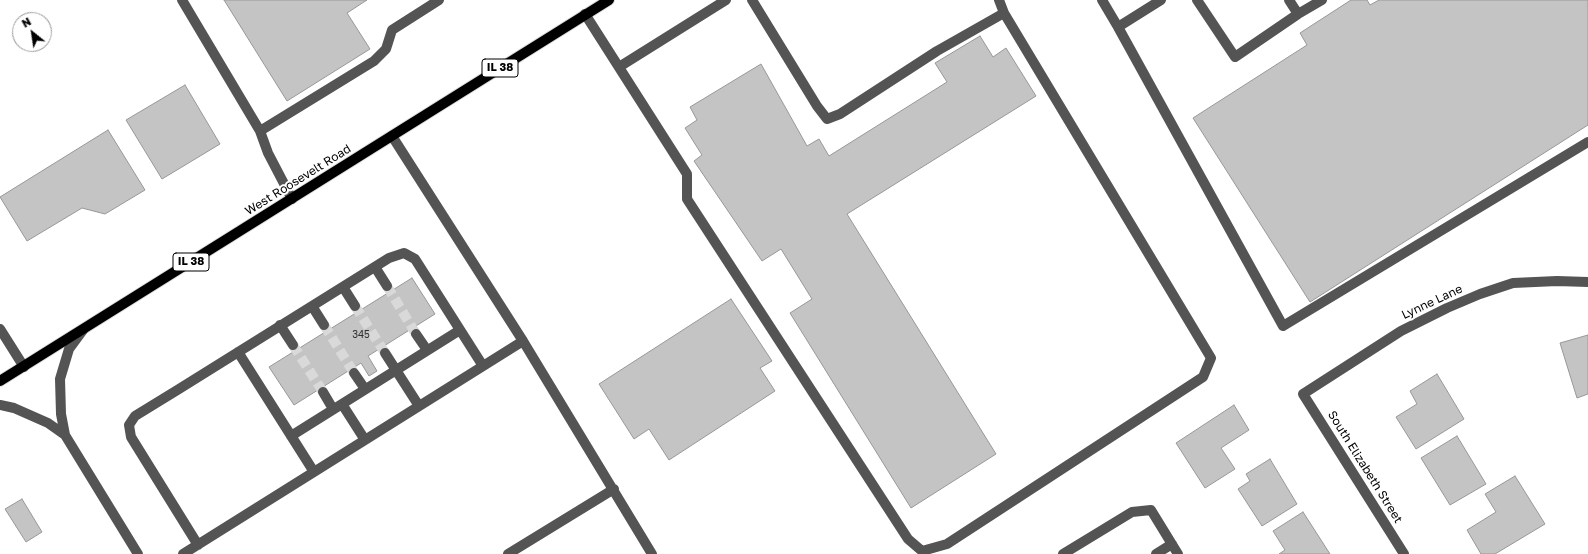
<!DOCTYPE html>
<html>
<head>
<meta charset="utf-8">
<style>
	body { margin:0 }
	#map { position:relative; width:1588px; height:554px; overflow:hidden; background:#fff; font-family:"Golos Text",sans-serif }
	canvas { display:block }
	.north { position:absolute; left:12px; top:12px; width:40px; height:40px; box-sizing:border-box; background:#fff; border:1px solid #999; border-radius:50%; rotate:330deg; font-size:11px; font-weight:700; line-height:16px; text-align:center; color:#000 }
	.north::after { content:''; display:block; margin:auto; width:14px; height:18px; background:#000; clip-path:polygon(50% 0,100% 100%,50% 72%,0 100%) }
</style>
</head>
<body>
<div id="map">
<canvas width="1588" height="554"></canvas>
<div class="north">N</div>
</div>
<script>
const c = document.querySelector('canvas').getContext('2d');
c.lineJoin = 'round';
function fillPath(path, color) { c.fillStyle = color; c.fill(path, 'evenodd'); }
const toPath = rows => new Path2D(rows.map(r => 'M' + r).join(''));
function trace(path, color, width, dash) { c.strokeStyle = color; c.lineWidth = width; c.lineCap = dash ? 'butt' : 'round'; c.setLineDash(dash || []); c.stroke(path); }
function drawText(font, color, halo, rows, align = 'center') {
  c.font = font + ' "Golos Text",sans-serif'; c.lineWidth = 4; c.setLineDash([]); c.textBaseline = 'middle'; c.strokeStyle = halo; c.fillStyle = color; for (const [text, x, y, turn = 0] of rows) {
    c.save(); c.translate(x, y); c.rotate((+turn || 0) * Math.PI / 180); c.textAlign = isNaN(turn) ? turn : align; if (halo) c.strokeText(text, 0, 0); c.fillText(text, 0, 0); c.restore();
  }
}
const building = toPath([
	[224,0,367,0,347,13,370,49,287,101,224,0],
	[1351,0,1367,0,1370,5,1379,0,1588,0,1588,125,1310,302,1193,118,1307,45,1300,33,1351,0],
	[980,36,993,57,1006,48,1036,96,847,214,996,454,911,508,790,313,812,299,781,249,762,261,694,161,702,155,685,128,697,120,690,107,761,64,807,146,819,139,829,156,947,82,935,63,980,36],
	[185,85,220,144,162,179,126,120,185,85],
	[108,130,145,190,105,214,82,208,27,241,0,197,108,130],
	[412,278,435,314,368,356,377,371,369,376,361,363,294,405,269,367,412,278],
	[731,299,772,361,760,368,775,391,669,460,649,429,634,439,599,384,731,299],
	[1588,335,1588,394,1577,398,1560,343,1588,335],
	[1437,374,1464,419,1416,449,1396,417,1417,404,1410,391,1437,374],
	[1234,405,1249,430,1221,448,1235,469,1205,488,1176,443,1234,405],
	[1457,436,1486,484,1450,505,1421,458,1457,436],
	[1270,459,1297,504,1262,526,1238,489,1250,481,1246,474,1270,459],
	[1515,476,1545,524,1495,554,1481,554,1467,530,1496,512,1485,494,1515,476],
	[22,499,42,532,26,542,5,509,22,499],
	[1303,512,1330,554,1279,554,1285,550,1273,531,1303,512]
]);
fillPath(building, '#c4c4c4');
trace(building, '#989898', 1);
trace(toPath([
	[387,286,416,334],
	[355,306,385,353],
	[324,325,354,373],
	[293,345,323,392]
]), '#d9d9d9', 10, [10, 5]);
const major = toPath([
	[0,381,609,0]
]);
trace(major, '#dbdbdb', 12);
trace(toPath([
	[182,0,260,131,268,153,292,199],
	[752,0,817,106,827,119,840,114,937,51,1004,13],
	[1102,0,1118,27],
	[1161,0,1118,27,1283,326,1588,142],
	[1197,0,1235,57,1298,14,1322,0],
	[1289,0,1298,14],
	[585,14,687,174,687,199,908,539,922,551,947,544,1203,377,1211,358,1004,13,999,0],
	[619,67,726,0],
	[260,131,374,61,386,49,392,30,439,0],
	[392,136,523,341,652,554],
	[375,267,387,286],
	[343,287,355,306],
	[312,306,324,325],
	[280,325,293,345],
	[0,329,24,367],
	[416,334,427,350],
	[238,352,314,472],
	[385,353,419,406],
	[354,373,365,389],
	[323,392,333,409],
	[342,404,365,440],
	[0,405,14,408,48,423,65,435,138,554],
	[65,435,61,414,60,379,69,349,83,330],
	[291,436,460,330],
	[198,545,131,437,129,425,135,416,179,389,389,258,404,253,415,259,483,366],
	[183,554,523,341],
	[508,554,614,489],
	[1063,554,1132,512,1151,510,1178,554],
	[1156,554,1172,544],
	[1404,554,1303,394,1401,331,1447,308,1480,294,1513,283,1557,281,1588,282]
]), '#545454', 10);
trace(major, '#000', 10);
drawText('10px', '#313131', null, [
	["345",361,335]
]);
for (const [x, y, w] of [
	[500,68,36],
	[191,262,36]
]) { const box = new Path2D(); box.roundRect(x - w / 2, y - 9, w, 18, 3); c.fillStyle = '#fff'; c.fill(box); trace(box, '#000', 1); }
drawText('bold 11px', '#000', null, [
	["IL 38",500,68],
	["IL 38",191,262]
]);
drawText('12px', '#000', '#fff', [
	["West Roosevelt Road",298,180,-32],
	["Lynne Lane",1432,302,-25],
	["South Elizabeth Street",1365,467,58]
]);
</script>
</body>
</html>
